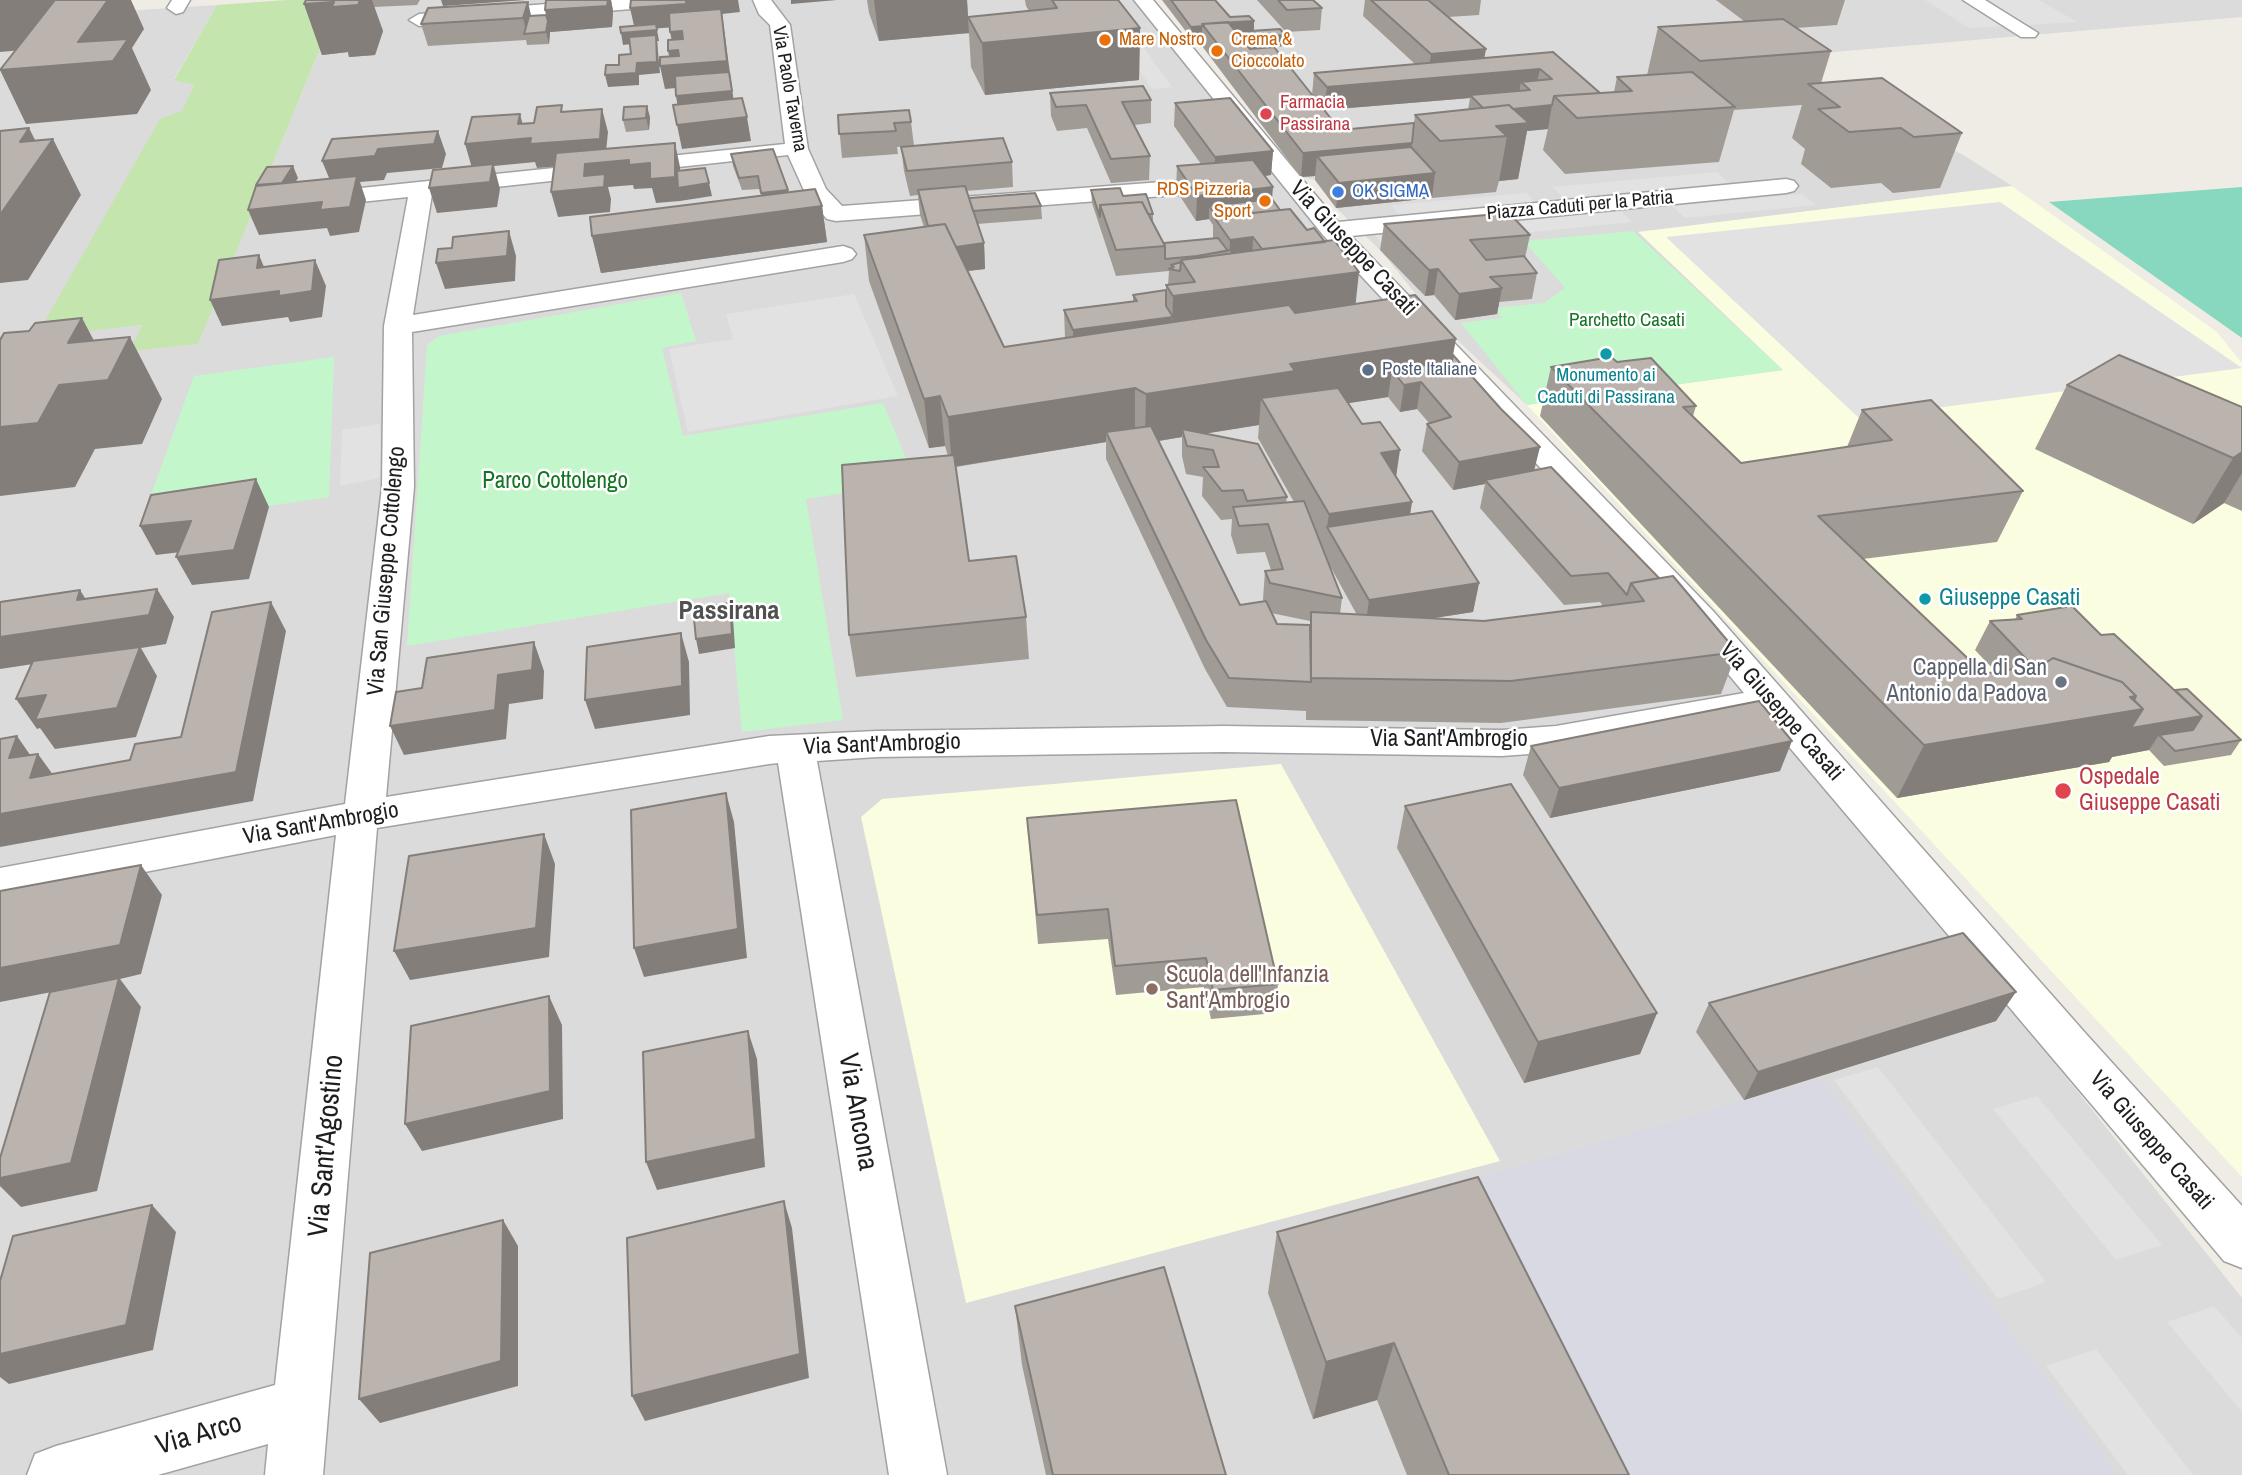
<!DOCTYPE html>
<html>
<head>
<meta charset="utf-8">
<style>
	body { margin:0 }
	canvas { display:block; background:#eeece4 }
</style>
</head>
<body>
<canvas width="2242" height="1475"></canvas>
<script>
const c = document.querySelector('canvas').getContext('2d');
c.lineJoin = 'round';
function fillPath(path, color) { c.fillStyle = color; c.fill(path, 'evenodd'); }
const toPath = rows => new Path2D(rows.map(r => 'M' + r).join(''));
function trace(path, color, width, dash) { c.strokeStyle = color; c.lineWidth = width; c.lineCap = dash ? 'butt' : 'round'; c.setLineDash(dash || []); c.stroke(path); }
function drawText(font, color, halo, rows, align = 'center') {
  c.font = font + ' "Archivo Narrow",sans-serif'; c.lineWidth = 5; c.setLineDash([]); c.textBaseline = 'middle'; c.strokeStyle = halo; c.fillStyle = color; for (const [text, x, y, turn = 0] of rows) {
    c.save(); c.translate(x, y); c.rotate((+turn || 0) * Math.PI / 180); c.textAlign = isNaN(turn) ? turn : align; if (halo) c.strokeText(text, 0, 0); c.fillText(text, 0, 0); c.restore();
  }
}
fillPath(toPath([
	[340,0,1137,0,1741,669,2242,1298,2242,1475,0,1475,0,19,217,5,174,79,194,85,182,112,37,336,142,325,131,350,198,343],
	[1162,0,2242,0,2242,17,1776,57,1965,156,2012,186,1639,232,1783,370,1527,405,1442,326,1380,250,1336,208,1315,180,1301,177,1202,46,1191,38]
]), '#dcdbdb');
fillPath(toPath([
	[2012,186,2217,332,2242,363,2242,1177,1527,405,1783,370,1638,232],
	[1281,764,1500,1161,966,1303,861,817,882,799]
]), '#fafddf');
fillPath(toPath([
	[287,0,340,0,198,344,130,351,142,325,36,337,160,119,182,111,194,85,174,80,217,5]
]), '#c4e5ad');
fillPath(toPath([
	[1633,231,1783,370,1527,405,1461,323,1502,318,1495,308,1544,303,1565,288,1524,241],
	[681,293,696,341,662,348,683,436,883,403,916,482,806,499,843,720,742,732,729,593,407,646,427,345,439,336],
	[334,357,329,497,140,525,194,376]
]), '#c4f6cb');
fillPath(toPath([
	[2242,187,2242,338,2049,202]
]), '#87d8bf');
fillPath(toPath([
	[1091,0,1110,0,1172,87,1152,89],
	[1925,0,2039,0,2077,22,1969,28],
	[1717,172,1729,183,1563,198,1553,187],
	[1526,193,1538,205,1401,218,1391,205],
	[1802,194,1816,205,1685,218,1672,206],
	[2000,202,2242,368,1859,418,1666,237],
	[1620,210,1632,222,1384,247,1373,232],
	[854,294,898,396,688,432,669,349,733,339,726,314],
	[380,424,380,478,340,486,342,430],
	[1878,1067,2046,1282,1998,1299,1834,1080],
	[2037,1096,2162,1245,2116,1260,1993,1109],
	[2214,1306,2242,1338,2242,1412,2167,1322],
	[2096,1349,2193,1475,2128,1475,2046,1366]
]), '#e2e2e2');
fillPath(toPath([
	[1821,1078,2119,1475,1608,1475,1459,1183]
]), '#d9d9e4');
const street = toPath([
	[172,0,190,0,183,12,176,14,167,8,172,0],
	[598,0,678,0,669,6,419,26,409,20,419,14,598,0],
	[753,0,771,0,790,25,808,149,826,189,842,206,1229,177,1237,179,1241,184,1237,189,1229,191,836,221,827,219,807,197,788,155,432,194,413,315,843,246,852,249,856,254,852,259,843,262,412,332,414,487,386,797,769,736,877,731,1223,726,1502,730,1556,726,1744,693,1689,627,1323,235,1134,0,1153,0,1338,222,1786,179,1794,181,1798,186,1794,191,1786,193,1351,236,1713,611,2087,1035,2242,1206,2242,1268,2224,1261,1763,716,1556,752,1502,756,1223,752,877,757,817,761,947,1475,889,1475,778,763,769,764,377,828,323,1475,265,1475,268,1444,158,1475,27,1475,35,1454,56,1446,275,1385,336,835,0,900,0,868,345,804,382,487,384,326,408,197,313,207,304,205,301,200,304,195,313,193,785,144,770,25,759,14,753,0],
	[1963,0,1985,0,2038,33,2035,37,2021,37,1963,0]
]);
trace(street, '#a2a2a2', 3);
fillPath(street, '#fff');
fillPath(toPath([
	[306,0,420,0,417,5,374,7,383,31,375,55,349,57,348,52,322,55,304,4],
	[546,0,611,0,613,11,612,27,550,32,549,44,527,45,526,40,428,46,421,24,546,15,545,10],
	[867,0,967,0,969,33,879,41,869,13],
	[1025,0,1118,0,1140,28,1139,80,985,95,971,67,968,17,1029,11,1026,6],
	[1162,0,1215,0,1230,17,1254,21,1254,31,1284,46,1249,49,1312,95,1314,73,1415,64,1363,16,1365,0,1481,0,1479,15,1448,17,1484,58,1553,52,1600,93,1614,92,1617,77,1647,75,1658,27,1744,21,1716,0,1845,0,1837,25,1796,28,1831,51,1821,83,1962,133,1940,188,1893,193,1881,183,1831,188,1801,164,1805,149,1792,138,1802,105,1734,110,1719,162,1565,174,1543,150,1548,129,1527,131,1518,179,1499,181,1496,192,1432,198,1336,208,1315,180,1315,176,1301,177,1202,46,1202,37,1191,38],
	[1470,98,1468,110,1415,115,1414,123,1340,130,1325,110],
	[1257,0,1313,0,1322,8,1320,30,1286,32],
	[1050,93,1151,100,1151,123,1134,125,1150,156,1149,180,1111,183,1087,128,1057,131,1051,116],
	[1175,103,1273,151,1271,175,1265,176,1272,199,1355,304,1453,355,1535,470,1659,578,1737,652,1721,694,1501,723,1306,720,1306,711,1227,707,1205,669,1106,459,1106,442,956,467,969,561,1026,617,1029,659,856,677,849,635,948,456,945,446,929,448,869,281,864,235,924,227,920,215,918,195,910,196,904,171,901,147,911,146,897,147,898,154,842,158,838,115,911,122,914,146,1012,162,1013,187,966,191,969,198,1041,206,1042,219,977,224,984,243,985,269,967,271,1004,347,1065,338,1064,310,1133,302,1133,295,1166,290,1166,285,1168,285,1169,271,1116,276,1092,203,1091,190,1123,196,1153,214,1153,223,1164,243,1213,239,1213,225,1209,219,1196,221,1176,190,1177,166,1201,164,1174,126],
	[1388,397,1400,412,1417,409,1429,423,1427,424,1422,451,1453,490,1485,484,1480,508,1564,605,1600,602,1603,606,1484,621,1432,618,1473,612,1479,583,1410,514,1396,477,1348,403],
	[1259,425,1258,438,1294,502,1286,503,1287,497,1206,433],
	[1182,437,1182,456,1186,474,1203,477,1202,496,1221,520,1232,519,1231,535,1237,554,1265,552,1271,570,1265,571,1263,599,1264,602,1240,605,1159,441],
	[1329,564,1357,615,1340,614,1342,598],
	[1271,613,1310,621,1310,625,1277,624],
	[650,117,649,130,626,132,623,120],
	[731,154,788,192,822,206,827,242,601,273,592,236,761,196,760,189,742,190,733,166],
	[1384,224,1530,235,1525,258,1537,273,1532,299,1499,302,1497,314,1455,320,1434,295,1425,296,1380,250],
	[1617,362,1696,406,1693,416,1741,463,1847,447,1862,410,2023,491,1997,542,1863,559,1980,670,1989,673,1996,672,1975,650,1990,621,2015,620,2017,615,2101,635,2241,740,2231,755,2164,766,2149,750,2112,757,2109,762,1897,798,1540,416,1551,367],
	[2067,385,2242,407,2242,511,2224,503,2193,524,2035,449],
	[1531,746,1780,771,1550,818,1523,775],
	[1405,806,1657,1013,1640,1054,1524,1083,1397,848],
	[1027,818,1278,984,1275,1013,1211,1019,1204,987,1116,995,1108,939,1038,944],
	[1709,1003,1996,1021,1744,1100,1696,1032],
	[1277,1232,1629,1475,1407,1475,1377,1400,1313,1419,1268,1293],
	[1015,1306,1226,1475,1046,1475,1022,1365]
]), '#a19b96');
fillPath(toPath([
	[0,0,131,0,144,29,132,48,151,90,137,114,26,124,0,70,79,45,0,52],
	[360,0,372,0,383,31,375,55,349,57,348,52,322,55,304,4],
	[441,0,526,0,443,6],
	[608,0,611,0,613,11,612,27,550,32,549,44,546,32,548,21,545,10],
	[686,0,738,0,740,12,722,14,734,103,678,108,676,96,731,83,665,89,660,66,671,65,668,51,674,51,670,32,690,26,635,30,630,8],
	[791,0,837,0,791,4],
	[874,0,967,0,969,33,879,41],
	[528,2,533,24,527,34,523,18],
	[1254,21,1254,32,1229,35,1204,26],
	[1202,26,1202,37,1191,38,1191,27],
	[1140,28,1139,80,985,95,982,43],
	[657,30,659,41,657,41,660,73,639,75,639,85,608,87,605,75,637,63,656,41,623,45,621,33],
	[1285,35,1284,46,1231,50,1232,39],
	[1486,49,1482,71,1428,76,1431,54],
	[1540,69,1535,92,1530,90,1521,82,1519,93,1470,95,1470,98,1324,110,1327,87],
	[1552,105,1548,129,1527,131,1518,179,1499,181,1507,136,1494,137,1487,111],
	[647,106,650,117,649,130,646,118],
	[602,109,608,132,605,162,675,143,680,167,680,188,709,183,712,196,680,201,656,203,652,188,634,189,633,185,608,187,611,199,610,212,558,217,551,192,584,176,585,164,537,168,535,162,494,166,500,189,497,207,437,213,429,188,472,168,465,144,518,124,520,114,526,137],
	[747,117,751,141,682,149,677,125],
	[29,128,42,154,53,139,81,195,28,280,0,283,0,212,20,142],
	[438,131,446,154,442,168,387,173,384,180,360,182,366,200,359,232,330,236,327,228,259,235,248,210,332,185,322,161,378,149],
	[1412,143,1408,167,1317,156,1315,176,1301,177,1303,153],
	[1273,151,1271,175,1214,182,1215,157],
	[293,166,298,178,287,196,282,183],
	[1435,173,1432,198,1336,208,1339,183],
	[1273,187,1271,212,1209,206,1209,219,1196,221,1197,196],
	[788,190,790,203,763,206,761,193],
	[822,206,827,242,601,273,592,236],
	[509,231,516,256,515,281,445,289,436,263],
	[1253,238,1252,263,1229,266,1230,240],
	[984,243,985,269,950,273,948,248],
	[259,255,270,281,315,260,326,286,322,317,290,322,288,317,222,326,210,300,257,268],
	[1438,269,1434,295,1425,296,1429,270],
	[1359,272,1354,319,1172,344,1173,296],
	[1502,288,1497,314,1455,320,1459,294],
	[1173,317,1172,344,1074,357,1073,330],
	[82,318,111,373,130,337,162,399,142,444,95,449,75,487,0,496,0,427,68,343],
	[1456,339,1447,388,1421,382,1417,409,1400,412,1404,385,1392,370,1388,397,1292,412,1261,398,1259,425,1185,437,1182,429,1182,437,1145,443,1146,394,1290,364],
	[1135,388,1135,438,1106,432,1106,442,952,467,948,417],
	[940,396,945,446,929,448,924,399],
	[1540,447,1533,475,1485,480,1485,484,1453,490,1459,462],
	[1400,450,1394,491,1381,453],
	[2242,452,2242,473,2224,503,2193,524,2233,458],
	[256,479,269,507,249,579,192,585,176,557],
	[1412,502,1406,543,1327,527,1329,514],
	[191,521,206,549,156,555,140,526],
	[1479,583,1473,612,1365,629,1369,600],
	[157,589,174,617,166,644,141,648,157,676,136,737,55,749,40,728,37,729,16,699,46,695,139,648,0,669,0,637,77,600,80,590,98,619],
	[271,602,286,631,253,801,0,847,0,814,9,758,17,736,35,762,38,754,59,783,236,772],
	[730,603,733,618,735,648,699,654,696,639],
	[681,633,689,662,690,715,595,729,585,700],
	[534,642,544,671,543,699,509,704,506,739,404,755,390,726,498,675],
	[2136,696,2143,709,2202,716,2182,745,2159,735,2149,750,2112,757,2109,762,1897,798,1924,745],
	[1792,741,1780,771,1550,818,1559,788],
	[726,793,734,822,747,958,644,977,634,948],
	[544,834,555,864,549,957,410,980,394,951],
	[141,865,162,895,141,974,120,979,141,1007,97,1191,21,1207,0,1186,0,1178,119,979,0,1002,0,968],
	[2016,992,1996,1021,1744,1100,1758,1072],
	[549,996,562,1025,563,1119,422,1151,405,1124],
	[1657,1013,1640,1054,1524,1083,1538,1042],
	[748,1031,757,1059,765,1167,657,1190,646,1162],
	[784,1201,792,1228,809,1378,645,1421,632,1396],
	[152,1205,176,1232,153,1350,9,1384,0,1377,0,1354],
	[503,1220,518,1246,518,1386,380,1423,359,1399],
	[1394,1343,1377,1400,1313,1419,1326,1362]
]), '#837e7a');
const building = toPath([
	[55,0,108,0,78,42,128,39,113,61,0,70,55,0],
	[306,0,360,0,358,5,332,7,334,2,304,4,306,0],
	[546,0,608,0,607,6,545,10,546,0],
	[631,0,686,0,686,4,630,8,631,0],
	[1052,0,1118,0,1140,28,982,43,968,17,1057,8,1052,0],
	[1171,0,1215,0,1230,17,1249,16,1254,21,1202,24,1204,26,1191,27,1171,0],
	[1278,0,1313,0,1322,8,1287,10,1278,0],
	[1371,0,1428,0,1486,49,1431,54,1371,0],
	[528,2,523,18,421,24,428,8,528,2],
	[721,9,727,61,660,66,660,57,679,56,678,50,668,51,668,40,683,39,682,31,670,32,669,13,721,9],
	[546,15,548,21,546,32,524,34,529,16,546,15],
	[1783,19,1831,51,1700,61,1658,27,1783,19],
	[1228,22,1250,49,1274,47,1340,130,1414,123,1412,143,1303,153,1202,24,1228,22],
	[656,24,657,30,621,33,620,27,656,24],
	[1280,29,1285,35,1241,38,1236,32,1280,29],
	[656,35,657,62,637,63,636,73,605,75,606,65,619,65,619,55,631,54,629,37,656,35],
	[1553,52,1600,93,1554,96,1552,105,1513,109,1509,105,1483,108,1470,95,1530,90,1521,82,1552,79,1540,69,1327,87,1314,73,1553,52],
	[729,72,732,91,676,96,675,76,729,72],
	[1692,72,1735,107,1577,118,1554,96,1632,91,1617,77,1692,72],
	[1882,78,1962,133,1914,137,1901,128,1849,132,1818,109,1840,107,1808,84,1882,78],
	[1143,86,1151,100,1122,102,1150,156,1111,159,1086,105,1056,107,1050,93,1143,86],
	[742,98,747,117,677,125,673,105,742,98],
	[1230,98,1273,151,1215,157,1175,103,1230,98],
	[562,105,561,112,602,109,600,139,530,144,531,138,465,144,472,117,520,114,518,124,534,123,537,107,562,105],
	[1509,105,1529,123,1496,126,1507,136,1440,141,1415,115,1509,105],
	[647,106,646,118,623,120,624,107,647,106],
	[909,110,911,122,894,123,896,131,839,134,838,115,909,110],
	[29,128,20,142,53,139,0,215,0,131,29,128],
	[438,131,434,144,378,149,375,156,322,161,332,139,438,131],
	[1003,138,1012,162,907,171,901,147,1003,138],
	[675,143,675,177,650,179,650,163,629,165,629,160,585,164,584,176,605,174,604,187,551,192,556,153,675,143],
	[1411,147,1435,173,1339,183,1317,156,1411,147],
	[773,149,788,190,761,193,758,176,739,178,731,154,773,149],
	[1253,160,1273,187,1197,196,1177,166,1253,160],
	[493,164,490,182,429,188,433,170,493,164],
	[293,166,282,183,256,185,267,167,293,166],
	[705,168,709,183,678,188,677,171,705,168],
	[357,176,350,207,320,210,322,202,248,210,256,186,357,176],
	[965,186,984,243,956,247,945,224,928,226,918,190,965,186],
	[1120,188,1123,196,1146,194,1153,214,1148,214,1142,202,1100,205,1100,217,1091,190,1120,188],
	[815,189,822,206,592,236,590,217,815,189],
	[1035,193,1041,206,973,211,969,198,1035,193],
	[1272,199,1280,210,1217,217,1209,206,1272,199],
	[1142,202,1165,246,1116,250,1100,205,1142,202],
	[1290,209,1307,230,1314,228,1325,242,1262,249,1253,237,1230,240,1214,217,1290,209],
	[1509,213,1530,235,1470,240,1486,260,1524,256,1537,273,1490,277,1502,288,1459,294,1438,269,1429,270,1384,224,1509,213],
	[945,224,1004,347,1289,305,1295,313,1415,295,1456,339,1290,364,1295,371,1146,394,1135,388,948,417,940,396,924,399,864,235,945,224],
	[509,231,507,256,436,263,438,249,452,248,453,237,509,231],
	[1218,238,1228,251,1197,256,1165,259,1165,246,1164,243,1218,238],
	[1334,240,1359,272,1173,296,1166,285,1195,282,1181,260,1334,240],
	[1230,250,1233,253,1198,258,1199,257,1197,256,1230,250],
	[259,255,257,268,315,260,312,291,279,296,279,291,210,300,219,260,259,255],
	[1181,262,1180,271,1169,269,1174,267,1171,265,1181,262],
	[1166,290,1166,306,1173,317,1073,330,1064,310,1137,301,1133,295,1166,290],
	[82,318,68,343,130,337,108,380,59,385,38,423,0,427,0,340,4,333,29,331,35,323,82,318],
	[1453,355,1501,409,1540,447,1459,462,1427,424,1451,417,1421,382,1404,385,1392,370,1452,361,1453,355],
	[2119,355,2242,407,2242,452,2233,458,2067,385,2119,355],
	[1611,357,1617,362,1651,358,1696,406,1683,407,1741,463,1892,440,1862,410,1931,400,2023,491,1818,516,1980,670,1989,673,2044,664,2053,658,2122,682,2136,696,2130,697,2143,709,1924,745,1551,367,1611,357],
	[1338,388,1362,424,1380,422,1400,450,1381,453,1412,502,1329,514,1261,398,1338,388],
	[1151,426,1240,605,1266,601,1277,624,1310,625,1311,682,1229,678,1206,640,1106,432,1151,426],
	[1182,429,1258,444,1287,497,1247,501,1243,490,1222,491,1203,467,1219,467,1213,450,1187,446,1182,429],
	[954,455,969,561,1016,556,1026,617,849,635,842,465,954,455],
	[1551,467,1659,578,1631,583,1627,595,1608,573,1571,576,1485,480,1551,467],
	[256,479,234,550,176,557,191,521,140,526,151,495,256,479],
	[1304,501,1342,598,1270,583,1265,571,1283,569,1268,524,1239,526,1233,507,1304,501],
	[1432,511,1479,583,1369,600,1327,527,1432,511],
	[1673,576,1737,652,1511,681,1311,678,1311,612,1484,621,1644,601,1631,583,1673,576],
	[157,589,149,615,0,637,0,602,80,590,77,600,157,589],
	[271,602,236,772,0,814,0,739,17,736,9,758,38,754,30,778,130,760,135,744,181,737,212,612,271,602],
	[730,603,732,634,696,639,693,609,730,603],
	[2072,606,2101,635,2114,634,2202,716,2131,728,2143,709,2134,700,2136,696,2122,682,2053,658,2044,664,2033,666,1990,621,2022,619,2017,615,2072,606],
	[681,633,682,686,585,700,587,647,681,633],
	[534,642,532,670,498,675,495,710,390,726,396,692,422,688,427,658,534,642],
	[140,647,117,708,35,720,46,695,16,699,33,661,140,647],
	[2187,689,2241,740,2175,751,2159,735,2193,730,2202,716,2175,690,2187,689],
	[1759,701,1792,741,1559,788,1531,746,1759,701],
	[1511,784,1657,1013,1538,1042,1405,806,1511,784],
	[726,793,738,929,634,948,631,810,726,793],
	[1236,800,1278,984,1213,990,1206,958,1115,966,1108,909,1037,915,1027,818,1236,800],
	[544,834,536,928,394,951,409,856,544,834],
	[141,865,120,945,0,968,0,891,141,865],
	[1963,933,2016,992,1758,1072,1709,1003,1963,933],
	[119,978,71,1163,0,1178,0,1158,50,992,119,978],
	[549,996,550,1091,405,1124,411,1026,549,996],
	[748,1031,756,1139,646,1162,643,1052,748,1031],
	[1478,1177,1629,1475,1449,1475,1394,1343,1326,1362,1277,1232,1478,1177],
	[784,1201,800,1354,632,1396,627,1238,784,1201],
	[152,1205,126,1325,0,1354,0,1281,13,1236,152,1205],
	[503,1220,501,1361,359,1399,370,1253,503,1220],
	[1164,1267,1226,1475,1053,1475,1015,1306,1164,1267]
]);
fillPath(building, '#bbb4ae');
trace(building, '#837e7a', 2);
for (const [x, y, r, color] of [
	[1105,40,7,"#e8710a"],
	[1217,51,7,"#e8710a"],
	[1266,114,7,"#e0444e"],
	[1338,192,7,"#3f7fe0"],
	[1265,201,7,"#e8710a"],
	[1606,354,7,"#0f9aa8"],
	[1368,370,7,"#5c6f8a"],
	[1925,599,7,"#0f9aa8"],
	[2061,682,7,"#6b7280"],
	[2063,791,9,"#e0444e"],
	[1152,989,7,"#8d6e63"]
]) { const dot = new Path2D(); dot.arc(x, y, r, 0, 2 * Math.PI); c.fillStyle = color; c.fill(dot); trace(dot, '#fff', 2.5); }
drawText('19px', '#c56008', '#fff', [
	["Mare Nostro",1119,40],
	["Crema &",1231,40],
	["Cioccolato",1231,62],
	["RDS Pizzeria",1251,190,"right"],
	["Sport",1251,212,"right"]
], 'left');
drawText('19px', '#1e1e1e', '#fff', [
	["Via Paolo Taverna",789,89,80],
	["Piazza Caduti per la Patria",1580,206,-5]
]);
drawText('19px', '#be3a42', '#fff', [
	["Farmacia",1280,103],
	["Passirana",1280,125]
], 'left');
drawText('19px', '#366cbe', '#fff', [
	["OK SIGMA",1352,192]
], 'left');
drawText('19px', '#137522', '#fff', [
	["Parchetto Casati",1627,321]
]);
drawText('19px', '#4e5e75', '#fff', [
	["Poste Italiane",1382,370]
], 'left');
drawText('19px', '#0d838f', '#fff', [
	["Monumento ai",1606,376],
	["Caduti di Passirana",1606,398]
]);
drawText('23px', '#1e1e1e', '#fff', [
	["Via Giuseppe Casati",1353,249,47],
	["Via San Giuseppe Cottolengo",387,571,-85],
	["Via Giuseppe Casati",1781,712,49],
	["Via Sant'Ambrogio",1449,740],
	["Via Sant'Ambrogio",882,745,-2],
	["Via Sant'Ambrogio",321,824,-10],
	["Via Giuseppe Casati",2151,1141,49]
]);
drawText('23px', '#137522', '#fff', [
	["Parco Cottolengo",555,482]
]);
drawText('23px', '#0d838f', '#fff', [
	["Giuseppe Casati",1939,599]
], 'left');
drawText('23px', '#5b616d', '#fff', [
	["Cappella di San",2047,669],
	["Antonio da Padova",2047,695]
], 'right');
drawText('23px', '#be3a42', '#fff', [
	["Ospedale",2079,778],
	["Giuseppe Casati",2079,804]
], 'left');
drawText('23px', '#785e54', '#fff', [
	["Scuola dell'Infanzia",1166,976],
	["Sant'Ambrogio",1166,1002]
], 'left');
drawText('bold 26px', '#515151', '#fff', [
	["Passirana",729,612]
]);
drawText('28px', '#1e1e1e', '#fff', [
	["Via Ancona",857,1112,80],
	["Via Sant'Agostino",327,1146,-85],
	["Via Arco",199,1435,-16]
]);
</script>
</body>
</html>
